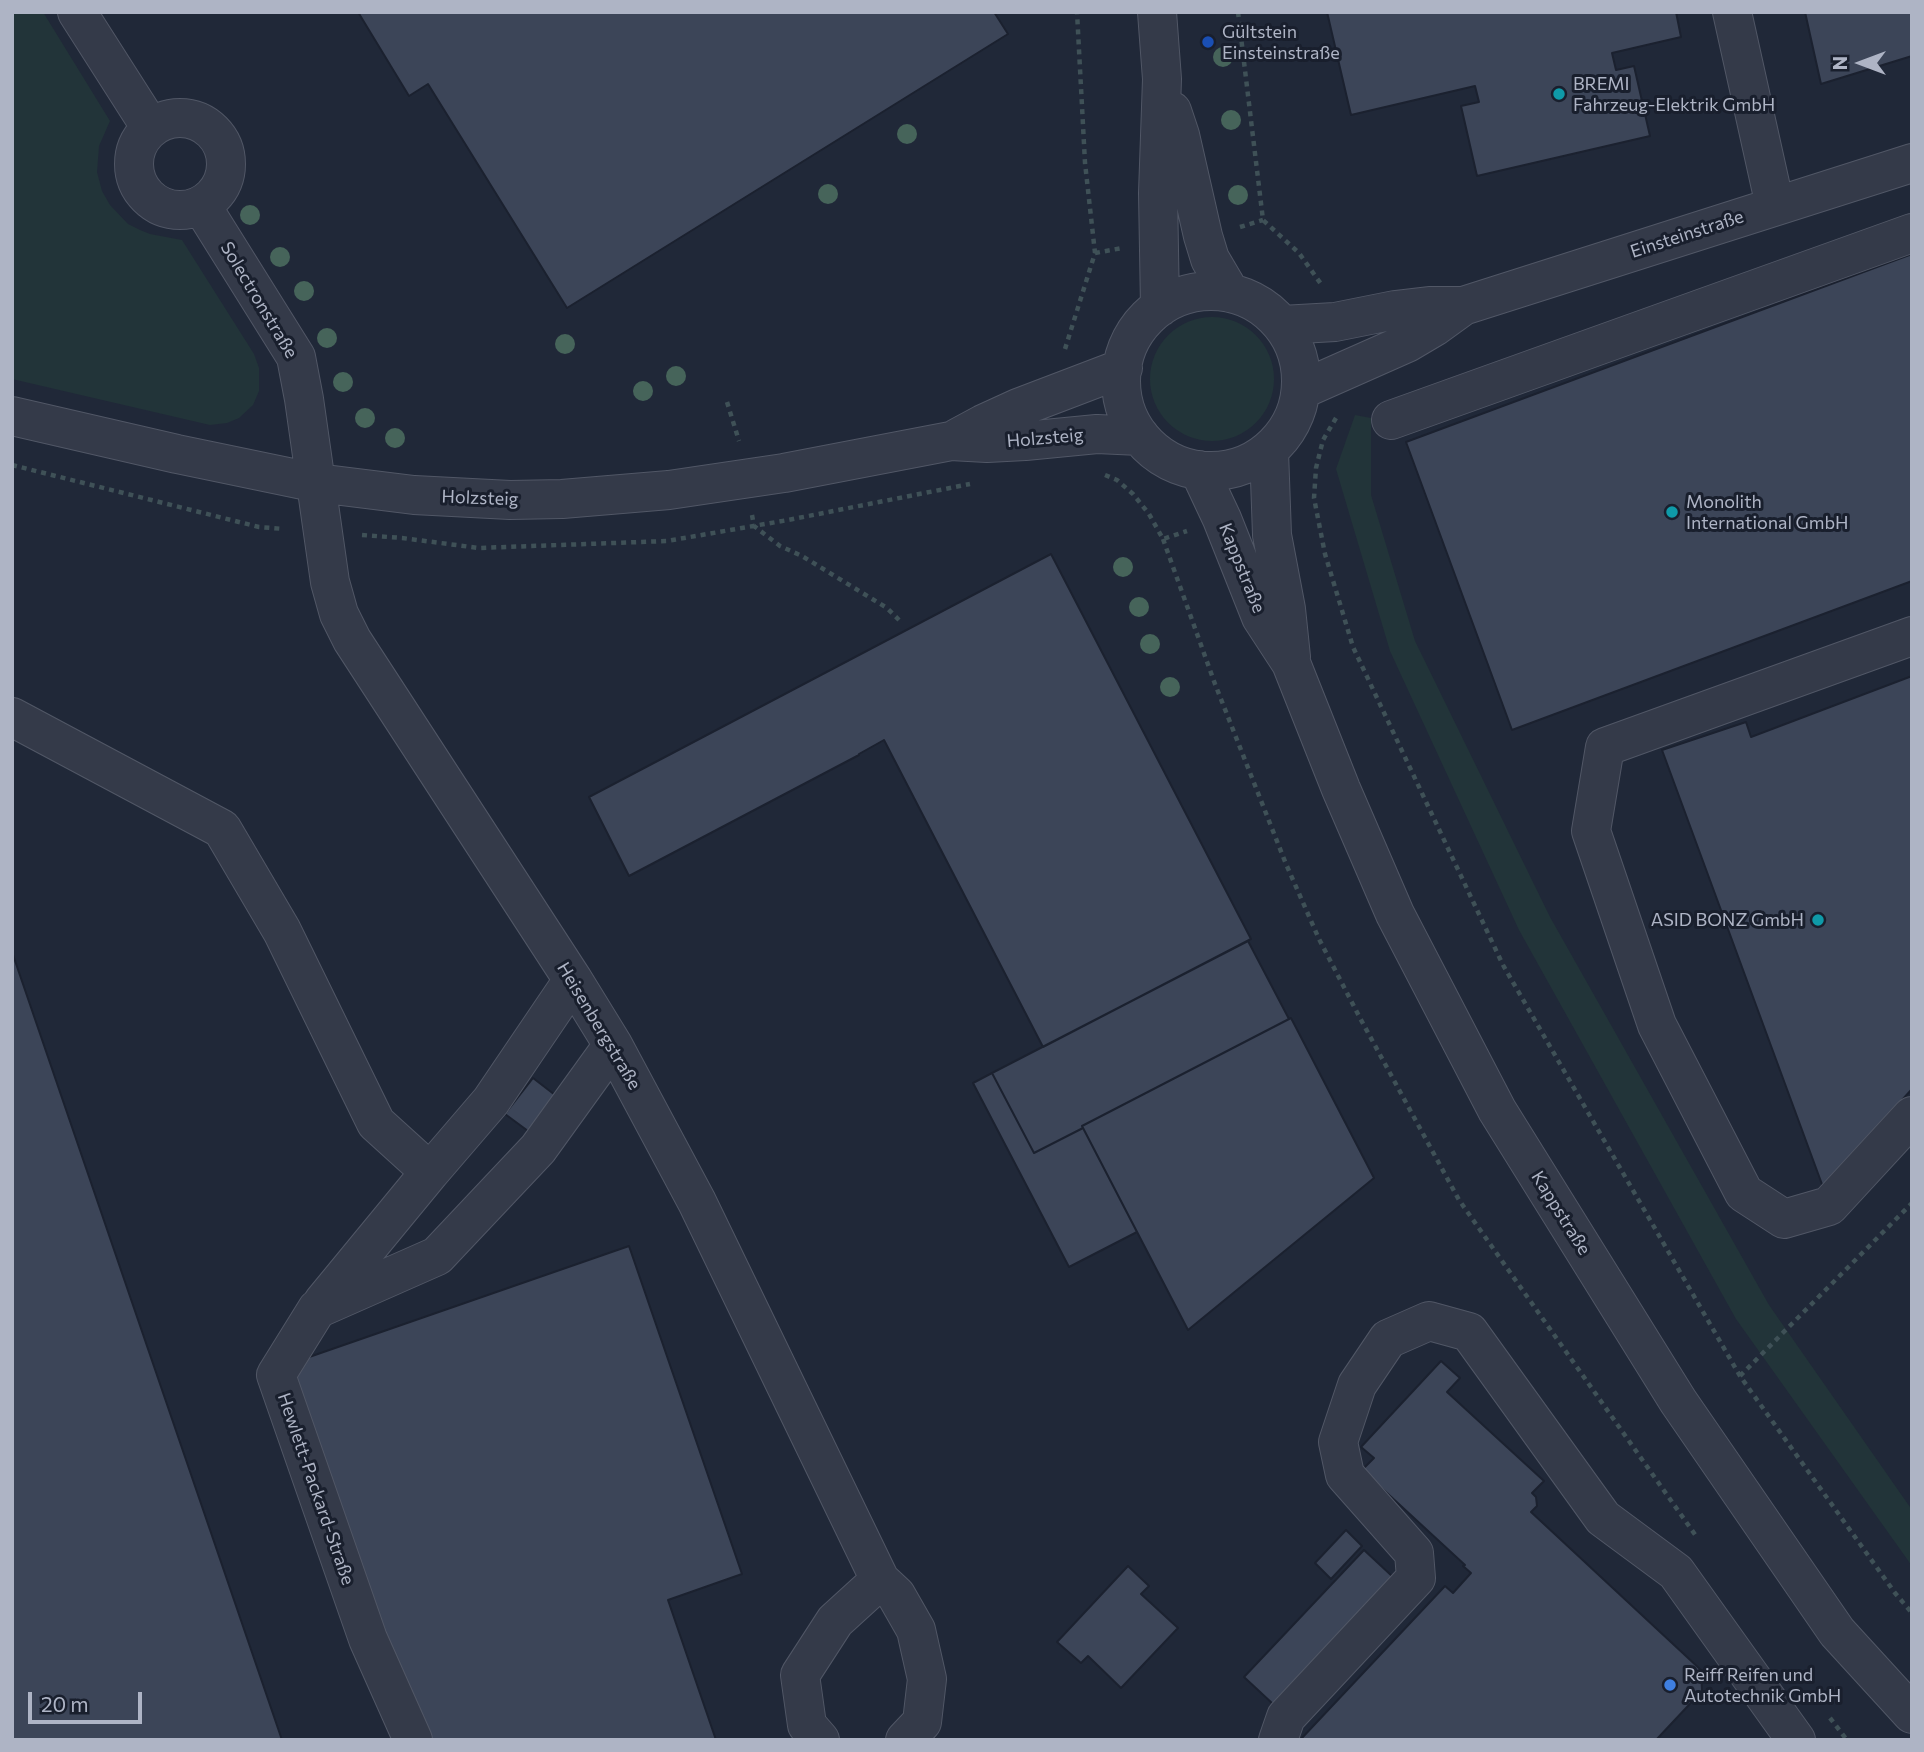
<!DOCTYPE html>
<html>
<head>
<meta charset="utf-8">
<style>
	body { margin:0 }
	#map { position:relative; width:1924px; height:1752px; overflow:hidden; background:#202838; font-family:Commissioner,sans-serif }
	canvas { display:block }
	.frame { position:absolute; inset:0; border:14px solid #aeb4c5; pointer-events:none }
	.north { position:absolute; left:1826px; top:28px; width:70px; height:70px; -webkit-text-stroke:5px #191f2d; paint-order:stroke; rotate:270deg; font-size:19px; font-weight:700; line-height:28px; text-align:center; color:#aeb4c5 }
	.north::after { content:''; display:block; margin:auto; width:24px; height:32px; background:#aeb4c5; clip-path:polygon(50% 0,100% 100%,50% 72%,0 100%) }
	.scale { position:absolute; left:28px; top:1692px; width:114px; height:32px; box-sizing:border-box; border:4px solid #aeb4c5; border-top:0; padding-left:9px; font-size:21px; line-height:24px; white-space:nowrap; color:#aeb4c5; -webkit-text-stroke:5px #191f2d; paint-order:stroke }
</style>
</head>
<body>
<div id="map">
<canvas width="1924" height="1752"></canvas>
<div class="frame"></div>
<div class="north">N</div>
<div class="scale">20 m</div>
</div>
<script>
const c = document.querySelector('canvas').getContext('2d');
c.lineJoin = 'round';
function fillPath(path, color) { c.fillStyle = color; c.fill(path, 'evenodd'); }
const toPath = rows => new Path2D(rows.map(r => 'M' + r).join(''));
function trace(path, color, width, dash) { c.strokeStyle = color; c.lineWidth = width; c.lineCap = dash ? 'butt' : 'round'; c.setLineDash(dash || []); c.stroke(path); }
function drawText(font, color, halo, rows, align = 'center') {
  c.font = font + ' Commissioner,sans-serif'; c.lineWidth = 6; c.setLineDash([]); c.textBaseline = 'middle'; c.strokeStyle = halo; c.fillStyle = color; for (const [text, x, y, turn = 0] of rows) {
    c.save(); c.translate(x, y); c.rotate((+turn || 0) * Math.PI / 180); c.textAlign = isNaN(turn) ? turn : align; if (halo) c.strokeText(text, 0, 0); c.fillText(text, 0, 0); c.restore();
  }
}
fillPath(toPath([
	[12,12,43,12,110,121,99,146,97,172,102,191,110,205,128,224,140,230,150,234,182,240,254,354,259,368,259,391,253,405,239,418,227,423,210,425,12,379],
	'1150 379a62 62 0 1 1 124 0a62 62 0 1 1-124 0Z',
	[1355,415,1371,418,1371,495,1415,641,1550,917,1769,1305,1912,1510,1912,1566,1736,1319,1519,930,1390,651,1336,469]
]), '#223439');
const building = toPath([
	[358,12,994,12,1008,34,567,308,428,84,409,96,358,12],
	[1327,12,1676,12,1681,37,1612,53,1616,70,1634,66,1650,136,1477,176,1461,106,1479,102,1475,86,1351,115,1327,12],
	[1805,12,1912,12,1912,56,1821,84,1805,12],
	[1912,254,1912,581,1512,730,1406,442,1912,254],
	[1051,554,1251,939,1043,1047,884,740,859,754,859,755,629,876,589,797,1051,554],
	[1912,676,1912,1089,1823,1187,1662,750,1746,722,1751,737,1912,676],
	[1248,941,1289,1019,1082,1126,1083,1128,1034,1153,992,1073,1248,941],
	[12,952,282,1740,12,1740,12,952],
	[1291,1018,1374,1178,1188,1330,1082,1126,1291,1018],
	[992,1073,1034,1153,1083,1128,1137,1232,1069,1267,973,1083,992,1073],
	[533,1078,555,1095,528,1131,505,1114,533,1078],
	[629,1246,742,1574,668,1600,716,1740,417,1740,289,1364,629,1246],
	[1441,1361,1460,1378,1447,1392,1544,1481,1532,1493,1536,1497,1537,1506,1531,1512,1701,1670,1702,1691,1656,1740,1301,1739,1445,1586,1453,1593,1471,1573,1463,1566,1465,1565,1362,1470,1374,1458,1361,1447,1441,1361],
	[1346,1530,1362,1546,1331,1579,1315,1563,1346,1530],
	[1364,1550,1393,1577,1273,1704,1244,1677,1364,1550],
	[1128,1566,1149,1586,1141,1594,1178,1628,1121,1688,1088,1656,1081,1663,1057,1642,1128,1566]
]);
fillPath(building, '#3c4558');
trace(building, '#1b212f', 2);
const minor = toPath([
	[77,12,151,128],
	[1157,12,1162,79,1158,193,1160,307],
	[1732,12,1775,206],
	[1172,111,1180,135,1203,236,1210,259,1230,293],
	'134 164a46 46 0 1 1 92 0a46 46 0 1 1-92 0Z',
	[201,205,296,357,304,399,330,582,339,614,352,640,573,980,613,1045,697,1202,880,1580,896,1595,916,1630,927,1679,922,1722,905,1740],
	'1121 381a90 90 0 1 1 180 0a90 90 0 1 1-180 0Z',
	[1282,325,1335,322,1395,310,1429,306,1463,306,1912,163],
	[1301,390,1407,343,1434,327,1463,306],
	[12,416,177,454,317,483,414,495,510,500,562,499,669,490,784,473,951,441,987,443,1025,441,1097,434,1140,436],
	[1391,420,1912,233],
	[957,438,983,424,1018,408,1123,368],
	[1269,451,1272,535,1286,609,1291,657],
	[1199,470,1222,519,1261,617,1291,663,1341,789,1395,914,1497,1110,1678,1401,1837,1632,1912,1714],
	[1912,636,1605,747,1591,831,1657,1025,1744,1193,1784,1219,1829,1206,1912,1116],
	[12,717,222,829,282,931,376,1123,430,1172,491,1101,573,980],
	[323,1302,430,1172],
	[413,1740,368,1639,276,1375,317,1309,437,1256,538,1149,613,1045],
	[820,1740,807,1725,800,1675,835,1621,880,1580],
	[1278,1740,1286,1717,1416,1578,1414,1553,1345,1475,1338,1442,1357,1385,1388,1339,1429,1321,1469,1332,1603,1518,1676,1572,1796,1740]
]);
trace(minor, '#515766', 40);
trace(toPath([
	[1238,12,1263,220,1299,253,1321,284],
	[1240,227,1263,220],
	[1095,253,1122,248],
	[1065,349,1095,253,1085,163,1077,12],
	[727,402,739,441],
	[1336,418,1323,440,1316,468,1314,498,1325,554,1353,647,1503,965,1740,1376,1895,1593,1912,1613],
	[12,465,259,527,284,529],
	[1105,475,1117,480,1133,494,1149,514,1163,539,1187,531],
	[752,515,754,526,780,546,802,556,887,608,899,620],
	[362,535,402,538,479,548,667,541,788,520,970,484],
	[1163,539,1215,684,1286,864,1319,939,1360,1018,1459,1200,1696,1536],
	[1740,1376,1912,1203],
	[1830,1718,1847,1740]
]), '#3f5157', 4.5, [5, 5]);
trace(minor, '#343a49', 38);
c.fillStyle = '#46645a';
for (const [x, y] of [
	[1223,57],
	[1231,120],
	[907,134],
	[828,194],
	[1238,195],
	[250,215],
	[280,257],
	[304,291],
	[327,338],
	[565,344],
	[676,376],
	[343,382],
	[643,391],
	[365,418],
	[395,438],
	[1123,567],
	[1139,607],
	[1150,644],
	[1170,687]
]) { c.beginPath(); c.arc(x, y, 10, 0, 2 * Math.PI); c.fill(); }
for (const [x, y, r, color] of [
	[1208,42,7,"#1a4fb4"],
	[1559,94,7,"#0f9aa8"],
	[1672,512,7,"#0f9aa8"],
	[1818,920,7,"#0f9aa8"],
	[1670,1685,7,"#3f7fe0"]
]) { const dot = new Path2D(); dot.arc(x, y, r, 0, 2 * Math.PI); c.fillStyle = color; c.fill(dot); trace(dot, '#191f2d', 2.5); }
drawText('18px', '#aeb4c5', '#191f2d', [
	["Gültstein",1222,32],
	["Einsteinstraße",1222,53],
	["BREMI",1573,84],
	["Fahrzeug-Elektrik GmbH",1573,105],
	["Monolith",1686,502],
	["International GmbH",1686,523],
	["ASID BONZ GmbH",1804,920,"right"],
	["Reiff Reifen und",1684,1675],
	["Autotechnik GmbH",1684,1696]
], 'left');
drawText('18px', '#aeb4c5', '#191f2d', [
	["Einsteinstraße",1687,234,-18],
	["Solectronstraße",259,300,59],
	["Holzsteig",1045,438,-5],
	["Holzsteig",480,498,2],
	["Kappstraße",1242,568,68],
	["Heisenbergstraße",599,1026,59],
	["Kappstraße",1561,1213,58],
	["Hewlett-Packard-Straße",316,1489,71]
]);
</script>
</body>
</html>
